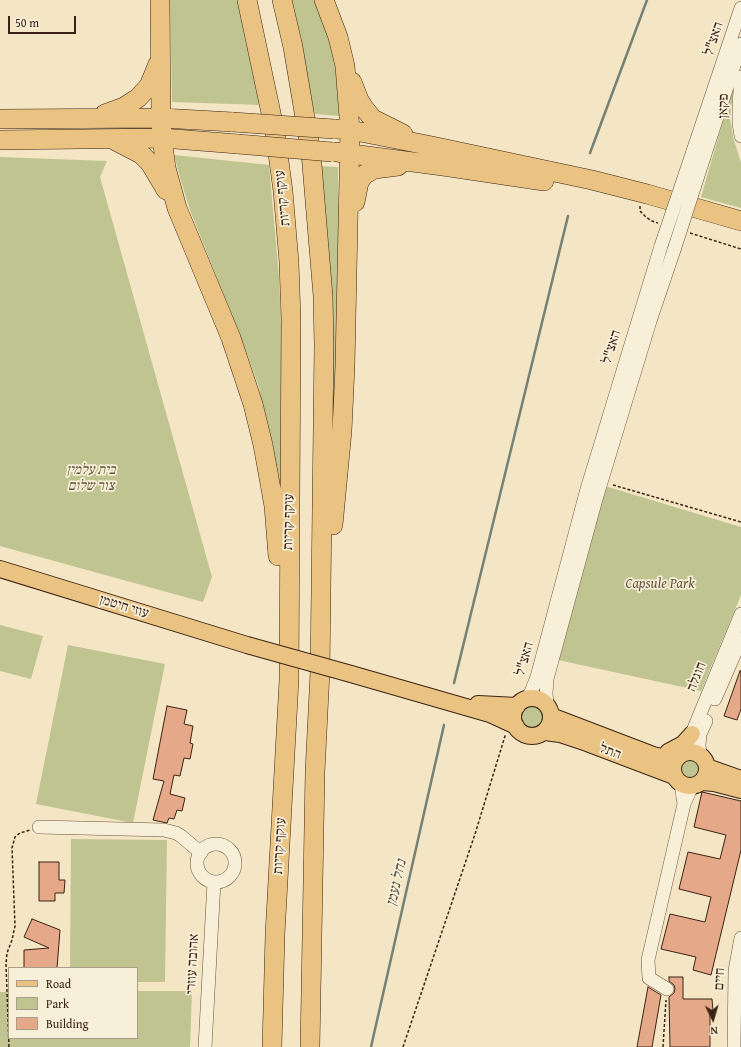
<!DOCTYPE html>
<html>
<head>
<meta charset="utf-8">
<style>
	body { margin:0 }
	#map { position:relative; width:741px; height:1047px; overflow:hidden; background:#f4e6c4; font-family:"Gentium Book Plus",serif }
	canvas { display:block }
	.legend { position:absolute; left:8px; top:967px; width:130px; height:72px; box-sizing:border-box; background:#f8efd9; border:1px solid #ac9d8a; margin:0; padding:5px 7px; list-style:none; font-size:12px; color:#3a2314 }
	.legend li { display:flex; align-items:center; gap:8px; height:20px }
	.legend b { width:20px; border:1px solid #ac9d8a }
	.north { position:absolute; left:693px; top:999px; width:40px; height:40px; -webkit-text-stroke:3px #f8efd9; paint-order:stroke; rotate:175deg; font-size:11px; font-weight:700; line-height:16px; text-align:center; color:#3a2314 }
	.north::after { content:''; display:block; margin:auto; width:14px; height:18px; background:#3a2314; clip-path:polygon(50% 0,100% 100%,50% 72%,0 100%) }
	.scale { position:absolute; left:8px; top:16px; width:68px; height:18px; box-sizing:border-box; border:2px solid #3a2314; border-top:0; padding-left:5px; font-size:12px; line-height:14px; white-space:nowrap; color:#3a2314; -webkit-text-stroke:3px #f8efd9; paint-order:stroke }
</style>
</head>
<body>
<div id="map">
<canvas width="741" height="1047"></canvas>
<ul class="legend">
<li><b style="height:5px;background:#eac382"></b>Road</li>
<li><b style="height:11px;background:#bfc491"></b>Park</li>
<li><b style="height:11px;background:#e5a989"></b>Building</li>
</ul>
<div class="north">N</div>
<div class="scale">50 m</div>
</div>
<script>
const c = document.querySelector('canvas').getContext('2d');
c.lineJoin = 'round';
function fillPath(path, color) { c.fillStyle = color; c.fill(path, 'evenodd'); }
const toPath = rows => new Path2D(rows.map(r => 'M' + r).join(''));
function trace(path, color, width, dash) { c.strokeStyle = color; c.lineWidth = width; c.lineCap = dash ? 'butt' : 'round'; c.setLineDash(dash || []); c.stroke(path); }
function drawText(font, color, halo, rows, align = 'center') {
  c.font = font + ' "Gentium Book Plus","Frank Ruhl Libre",serif'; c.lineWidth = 3.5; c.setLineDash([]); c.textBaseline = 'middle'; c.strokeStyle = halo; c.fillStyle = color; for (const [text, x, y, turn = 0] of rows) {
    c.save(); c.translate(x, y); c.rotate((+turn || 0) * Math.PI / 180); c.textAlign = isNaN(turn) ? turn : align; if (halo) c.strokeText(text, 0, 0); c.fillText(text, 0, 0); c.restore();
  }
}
fillPath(toPath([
	[170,0,238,0,261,105,172,102],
	[288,0,315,0,336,60,339,116,315,114],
	[734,83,730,118,733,137,741,163,741,208,701,197],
	[174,155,269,165,279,277,282,347,282,527,266,425,259,387,245,348,190,210,181,181],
	[0,157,107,161,100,177,212,577,203,602,0,546],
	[321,166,338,167,339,308,331,470],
	[605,486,741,527,741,595,701,691,558,660],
	[0,625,43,636,31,679,0,671],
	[68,645,165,664,133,823,36,804],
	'518 717a14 14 0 1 1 28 0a14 14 0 1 1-28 0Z',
	'678 769a12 12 0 1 1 24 0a12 12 0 1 1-24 0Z',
	[71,839,167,840,165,982,137,982,137,968,70,968],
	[137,991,192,991,190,1047,0,1047,0,992,9,992,9,1038,137,1038]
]), '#bfc491');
trace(toPath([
	[590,153,647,0],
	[454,683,568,216],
	[371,1047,444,725]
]), '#758175', 2.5);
const building = toPath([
	[740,671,741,671,741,709,737,720,724,716,740,671],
	[167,706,187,710,184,724,193,726,190,743,193,744,190,759,184,758,180,776,174,775,170,794,185,798,182,811,177,810,174,819,169,818,167,823,153,820,164,781,153,779,167,706],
	[702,792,741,801,741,850,711,975,693,970,696,957,661,949,670,914,705,922,711,897,679,889,688,852,720,859,726,835,694,827,702,792],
	[39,862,59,862,59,880,65,880,64,893,55,893,55,901,39,901,39,862],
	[32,919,60,930,57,968,24,968,24,950,49,948,24,937,32,919],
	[669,977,683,977,683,999,712,999,713,1011,710,1011,710,1047,670,1047,669,997,674,993,675,989,674,985,669,981,669,977],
	[648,987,661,995,652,1047,637,1047,648,987]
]);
fillPath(building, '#e5a989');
trace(building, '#3a2314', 1);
const minor = toPath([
	[741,77,739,106,739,123,741,136],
	[692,154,741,8],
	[704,157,741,44],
	[527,699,531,692,537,677,587,489,661,246],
	[715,699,741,639],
	[547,705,546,693,547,679,596,499,650,321,674,250],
	[684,753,741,614],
	[700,756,699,745,700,734,706,721],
	[681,784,684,804],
	[39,827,164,830,176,833,181,836,201,853],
	'197 863a19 19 0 1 1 38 0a19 19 0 1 1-38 0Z',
	[667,989,649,978,648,960,684,804,692,786],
	[205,1047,214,882],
	[734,1047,735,971,741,938]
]);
const major = toPath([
	[0,569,247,645],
	[351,674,490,714,516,726],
	'513 717a19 19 0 1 1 38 0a19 19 0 1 1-38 0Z',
	[478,704,517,706],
	[551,716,653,755,675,760],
	[545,732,560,734,587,743,674,776],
	'673 769a17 17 0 1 1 34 0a17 17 0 1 1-34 0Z',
	[668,752,683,744,692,734],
	[707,767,741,779],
	[702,782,714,783,741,790]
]);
const highway = toPath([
	[160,0,161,118,162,138,166,168,177,208,231,338,253,404,263,445,269,478,274,506,278,556],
	[247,0,275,132,283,191,289,262,291,319,289,680,275,935,272,1047],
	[282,0,293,47,311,153,323,296,324,345,320,672,315,772,310,1047],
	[324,0,338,37,345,66,350,130,345,366,342,431,333,525],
	[352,82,359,100,364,108,373,119,403,134],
	[105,114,124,107,138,98,149,86,158,64],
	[0,119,161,118,233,122],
	[337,129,350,130,432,146,592,180,647,194,741,221],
	[0,140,162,138,238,144],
	[114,140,141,154,150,163,166,190],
	[337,152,443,166,544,181],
	[355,202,359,182,364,175,374,169,398,166]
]);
trace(minor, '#685440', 14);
trace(major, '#3a2314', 18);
trace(highway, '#3a2314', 20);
trace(toPath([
	[640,206,640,211,646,217,652,221,658,223],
	[690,233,741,249],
	[613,485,741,522],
	[519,738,525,740,539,743],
	[9,1047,6,964,7,953,12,940,15,926,12,848,15,837,20,833,30,830],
	[403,1047,475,834,505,736,507,735],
	[663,1047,666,1000]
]), '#3a2314', 1.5, [3, 2]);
trace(minor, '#f8efd9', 13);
trace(major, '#eac382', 16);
trace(highway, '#eac382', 19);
const minorBridge = toPath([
	[661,246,692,154],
	[674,250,704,157]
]);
const majorBridge = toPath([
	[247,645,351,674]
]);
const highwayBridge = toPath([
	[233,122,334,129],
	[238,144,332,152]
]);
trace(minorBridge, '#685440', 14, []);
trace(majorBridge, '#3a2314', 18, []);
trace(highwayBridge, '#3a2314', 20, []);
trace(minorBridge, '#f8efd9', 13);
trace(majorBridge, '#eac382', 16);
trace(highwayBridge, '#eac382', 19);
drawText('14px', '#3a2314', '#f8efd9', [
	["האצ\"ל",714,39,-71],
	["פקאן",724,106,-89],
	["עוקף קריות",283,198,-96],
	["האצ\"ל",612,347,-73],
	["עוקף קריות",289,522,-89],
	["עוזי חיטמן",124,607,17],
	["האצ\"ל",525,659,-74],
	["חוגלה",697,677,-68],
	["התל",610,752,21],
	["עוקף קריות",280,846,-87],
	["אהובה עוזרי",193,964,-87],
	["חיים",720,979,-87]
]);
drawText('italic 14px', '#62533a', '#f8efd9', [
	["בית עלמין",91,470],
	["צור שלום",91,486],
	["Capsule Park",660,584]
]);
drawText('italic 15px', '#575244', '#f8efd9', [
	["נחל נעמן",397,883,-77]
]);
</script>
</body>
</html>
